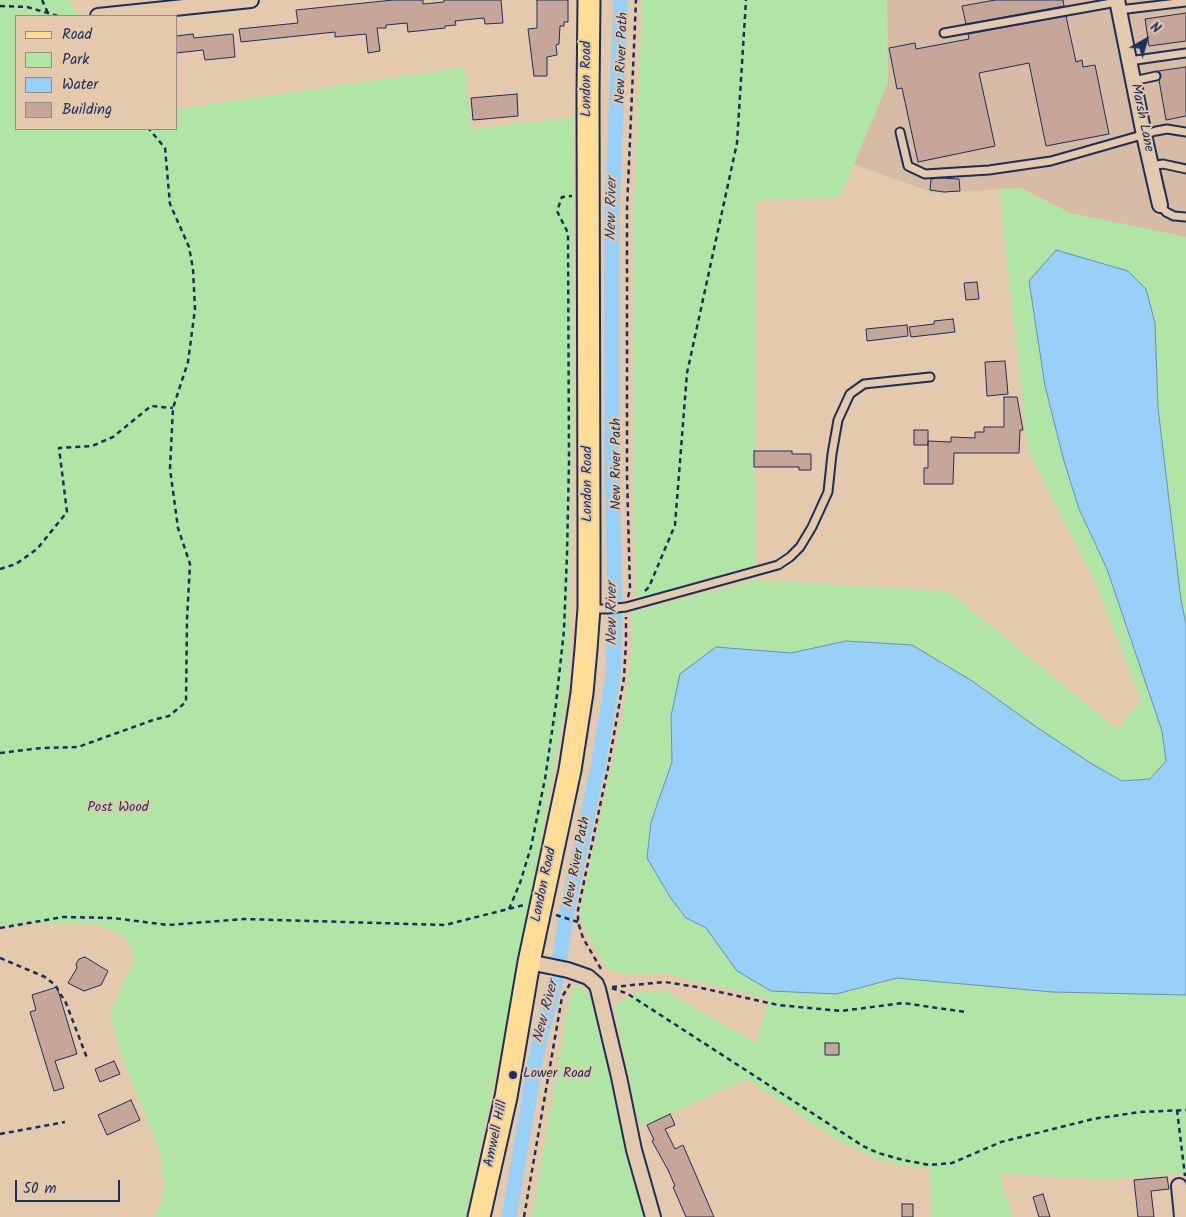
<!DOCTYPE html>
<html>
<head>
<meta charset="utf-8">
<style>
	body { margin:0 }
	#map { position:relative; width:1186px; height:1217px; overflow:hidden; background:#e4c9ac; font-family:Kalam,sans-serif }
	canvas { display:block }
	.legend { position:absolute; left:15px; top:15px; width:162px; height:115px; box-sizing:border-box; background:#e4c9ac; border:1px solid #948b8d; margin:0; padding:6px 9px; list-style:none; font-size:15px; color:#1b2f5e }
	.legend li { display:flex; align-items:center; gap:10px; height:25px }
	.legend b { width:25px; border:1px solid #948b8d }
	.north { position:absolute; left:1121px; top:15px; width:50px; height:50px; -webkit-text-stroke:4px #e4c9ac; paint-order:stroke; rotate:38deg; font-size:14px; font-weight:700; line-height:20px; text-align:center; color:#1b2f5e }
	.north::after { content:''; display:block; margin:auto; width:18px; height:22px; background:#1b2f5e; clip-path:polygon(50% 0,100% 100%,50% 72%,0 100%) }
	.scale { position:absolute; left:15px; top:1180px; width:105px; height:22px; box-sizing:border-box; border:2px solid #1b2f5e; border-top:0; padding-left:6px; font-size:15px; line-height:18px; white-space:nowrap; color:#1b2f5e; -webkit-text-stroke:4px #e4c9ac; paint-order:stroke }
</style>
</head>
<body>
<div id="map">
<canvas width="1186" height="1217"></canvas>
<ul class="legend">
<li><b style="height:6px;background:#ffdd96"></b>Road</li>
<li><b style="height:14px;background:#b1e5a6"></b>Park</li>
<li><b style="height:14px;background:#99d0f8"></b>Water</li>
<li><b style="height:14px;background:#c6a699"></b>Building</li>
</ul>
<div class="north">N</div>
<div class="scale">50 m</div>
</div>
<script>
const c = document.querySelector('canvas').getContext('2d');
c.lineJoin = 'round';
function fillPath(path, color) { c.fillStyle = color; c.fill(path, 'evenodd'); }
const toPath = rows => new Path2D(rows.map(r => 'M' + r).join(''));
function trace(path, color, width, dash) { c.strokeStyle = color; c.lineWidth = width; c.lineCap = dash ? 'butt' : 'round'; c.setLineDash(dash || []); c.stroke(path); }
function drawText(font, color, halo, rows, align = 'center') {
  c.font = font + ' Kalam,sans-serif'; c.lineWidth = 4; c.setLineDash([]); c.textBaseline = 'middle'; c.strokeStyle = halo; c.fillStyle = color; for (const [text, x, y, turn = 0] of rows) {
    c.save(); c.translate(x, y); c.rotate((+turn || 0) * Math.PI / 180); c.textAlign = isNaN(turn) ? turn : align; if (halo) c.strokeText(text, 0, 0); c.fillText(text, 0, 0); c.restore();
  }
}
fillPath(toPath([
	[887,0,1186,0,1186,237,1070,213,1021,188,934,193,853,164,888,83]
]), '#d7bba5');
fillPath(toPath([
	[0,0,69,0,80,16,16,16,16,129,176,129,176,109,465,67,471,129,574,117,574,394,568,692,517,971,466,1217,154,1217,159,1207,164,1189,160,1151,123,1060,110,1017,118,993,135,959,128,939,99,925,48,923,0,926],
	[642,0,887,0,888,83,840,197,756,201,755,565,636,600,633,474,634,209],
	[1021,188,1070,213,1186,237,1186,624,1181,600,1158,408,1155,323,1029,281,1045,386,1064,461,1079,509,1107,569,1137,654,1162,731,1166,761,1150,779,1122,781,1092,764,1035,726,972,681,912,645,846,641,791,653,716,647,671,716,672,762,651,822,647,857,670,897,686,918,836,994,897,978,1052,992,1186,995,1186,1173,1107,1180,999,1173,1013,1217,931,1217,930,1169,900,1165,870,1157,837,1140,747,1079,640,1127,614,1005,638,992,664,990,756,1043,769,999,665,973,631,976,608,969,596,950,579,915,622,719,632,655,631,612,755,580,948,591,1117,729,1141,700,1096,584,1028,450,999,189],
	[576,985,581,987,590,996,594,1005,644,1217,532,1217,569,999]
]), '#b1e5a6');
const water = toPath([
	[1056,250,1128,271,1146,289,1155,323,1158,408,1181,600,1186,624,1186,995,1052,992,897,978,836,994,771,991,737,971,706,928,686,918,670,897,647,858,651,822,672,762,671,716,680,674,716,647,791,653,846,641,912,645,972,681,1035,726,1092,764,1122,781,1150,779,1166,761,1162,731,1107,569,1079,509,1064,461,1045,386,1029,281,1056,250]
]);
fillPath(water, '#99d0f8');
trace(water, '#6790ba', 1);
trace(toPath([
	[509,1217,538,1047,558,971,566,916,598,766,613,677,615,608,612,478,612,208,621,0]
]), '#99d0f8', 15);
const building = toPath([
	[393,0,423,0,423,4,444,2,444,0,501,0,503,23,485,24,484,18,473,19,455,21,456,25,445,26,445,28,408,32,407,23,386,25,386,28,377,28,380,51,368,53,366,34,335,37,335,32,241,42,239,29,298,23,296,10,393,0],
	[537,0,568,0,568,22,564,22,564,26,560,26,559,44,556,45,557,55,547,57,547,76,534,76,528,29,537,28,537,0],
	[995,0,1063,0,1064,6,966,24,962,6,995,0],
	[1186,13,1186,41,1149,46,1145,19,1186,13],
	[1066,16,1076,62,1082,60,1083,67,1095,65,1109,134,1046,146,1029,63,979,73,995,146,918,162,902,88,897,89,889,48,915,43,916,49,969,39,968,34,1066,16],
	[193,34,194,38,233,34,235,57,205,60,203,50,176,53,176,36,193,34],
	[1186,67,1186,116,1166,120,1159,80,1161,75,1158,71,1186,67],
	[517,94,518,116,473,120,471,98,517,94],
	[940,178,959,179,960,191,944,192,930,190,931,179,940,178],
	[977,282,979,299,966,300,964,283,977,282],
	[953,319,955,332,911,337,909,327,934,324,934,321,953,319],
	[907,325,908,336,867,341,866,329,907,325],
	[1005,361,1008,394,987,396,985,362,1005,361],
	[1004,397,1017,397,1023,430,1020,430,1019,453,954,453,953,484,924,484,924,468,928,468,928,441,951,442,951,437,975,438,975,432,984,432,984,427,1004,427,1004,397],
	[914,430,928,430,928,445,914,445,914,430],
	[754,451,792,451,792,454,811,454,811,470,799,470,799,467,754,467,754,451],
	[85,957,108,971,101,985,84,991,68,983,77,968,76,964,79,959,85,957],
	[57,987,77,1054,55,1061,64,1088,54,1091,30,1012,36,1010,32,995,57,987],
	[825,1043,839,1043,839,1055,825,1055,825,1043],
	[114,1061,120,1074,100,1082,95,1069,114,1061],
	[131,1100,140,1120,107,1135,98,1115,131,1100],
	[670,1114,675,1125,665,1129,675,1149,683,1145,714,1217,686,1217,673,1187,675,1186,668,1170,652,1141,654,1140,647,1125,670,1114],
	[1167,1177,1169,1189,1151,1191,1154,1217,1138,1217,1134,1180,1167,1177],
	[1043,1194,1050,1217,1039,1217,1033,1197,1043,1194],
	[902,1204,913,1204,913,1217,902,1217,902,1204]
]);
fillPath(building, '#c6a699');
trace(building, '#1b2f5e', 1);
const lane = toPath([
	[1119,10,1186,2],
	[944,33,1117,2],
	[1129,61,1186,53],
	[1133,81,1156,76],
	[900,132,908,166,925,174,989,170,1051,161,1156,131,1167,129,1186,132],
	[1151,166,1163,164,1186,169],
	[1160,205,1166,212,1174,216,1186,217],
	[592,609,608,609,626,607,778,565,790,557,800,547,812,527,828,492,832,454,838,420,850,394,864,384,930,377]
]);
const street = toPath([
	[1117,0,1144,135,1160,205],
	[98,16,251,0],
	[529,962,568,970,588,977,596,984,598,989,619,1077,634,1150,653,1217],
	[1179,1186,1182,1217]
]);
const primary = toPath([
	[479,1217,506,1097,529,962,570,770,582,693,586,649,589,608,589,537,588,95,589,0]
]);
trace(lane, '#1b2f5e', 11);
trace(street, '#1b2f5e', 18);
trace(primary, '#1b2f5e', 25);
trace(toPath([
	[42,0,48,13],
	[0,6,27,7,58,16],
	[0,569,16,564,37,549,67,512,59,448,92,446,113,437,151,406,173,408],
	[645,591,649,587,675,525,687,373,737,143,746,0],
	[628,597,630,590,627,475,627,209,636,0],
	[0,753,41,748,78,747,153,720,169,716,186,702,187,619,190,564,178,528,170,469,173,408,188,362,195,309,193,269,189,247,170,204,165,148,149,129],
	[509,909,520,883,531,847,545,779,556,704,564,630,567,554,569,462,568,233,557,211,562,197,572,196],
	[556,915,578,922],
	[0,928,63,917,113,918,168,925,244,919,445,925,524,905],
	[0,958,45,977,55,985,66,1003,87,1058],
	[601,969,583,938,578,922,578,910,608,768,624,678,626,642,626,617],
	[612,987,665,982,697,987,778,1005,841,1011,903,1003,966,1012],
	[612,988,628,994,863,1146,878,1153,903,1160,930,1165,952,1163,1001,1142,1093,1119,1140,1112,1186,1110],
	[1177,1110,1185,1176],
	[0,1134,65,1122],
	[524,1217,562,997,570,984]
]), '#1b2f5e', 2.5, [5, 4]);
trace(lane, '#e4c9ac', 7);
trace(street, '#e4c9ac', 14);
trace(primary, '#ffdd96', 21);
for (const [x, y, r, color] of [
	[513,1075,5,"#1b2f5e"]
]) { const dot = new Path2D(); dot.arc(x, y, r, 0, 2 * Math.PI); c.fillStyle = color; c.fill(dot); trace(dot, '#e4c9ac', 2); }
drawText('14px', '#1b2f5e', '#e4c9ac', [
	["New River Path",623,58,-88],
	["London Road",588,79,-90],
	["Marsh Lane",1141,118,78],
	["New River Path",618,464,-90],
	["London Road",589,484,-90],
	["New River Path",578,862,-79],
	["London Road",545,885,-78],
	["Amwell Hill",497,1134,-78]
]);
drawText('14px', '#223862', '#e4c9ac', [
	["Post Wood",118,809]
]);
drawText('14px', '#1b2f5e', '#e4c9ac', [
	["Lower Road",523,1075]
], 'left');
drawText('italic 15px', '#283f6d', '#e4c9ac', [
	["New River",613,209,-89],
	["New River",613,614,-90],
	["New River",547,1012,-75]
]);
</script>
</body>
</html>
